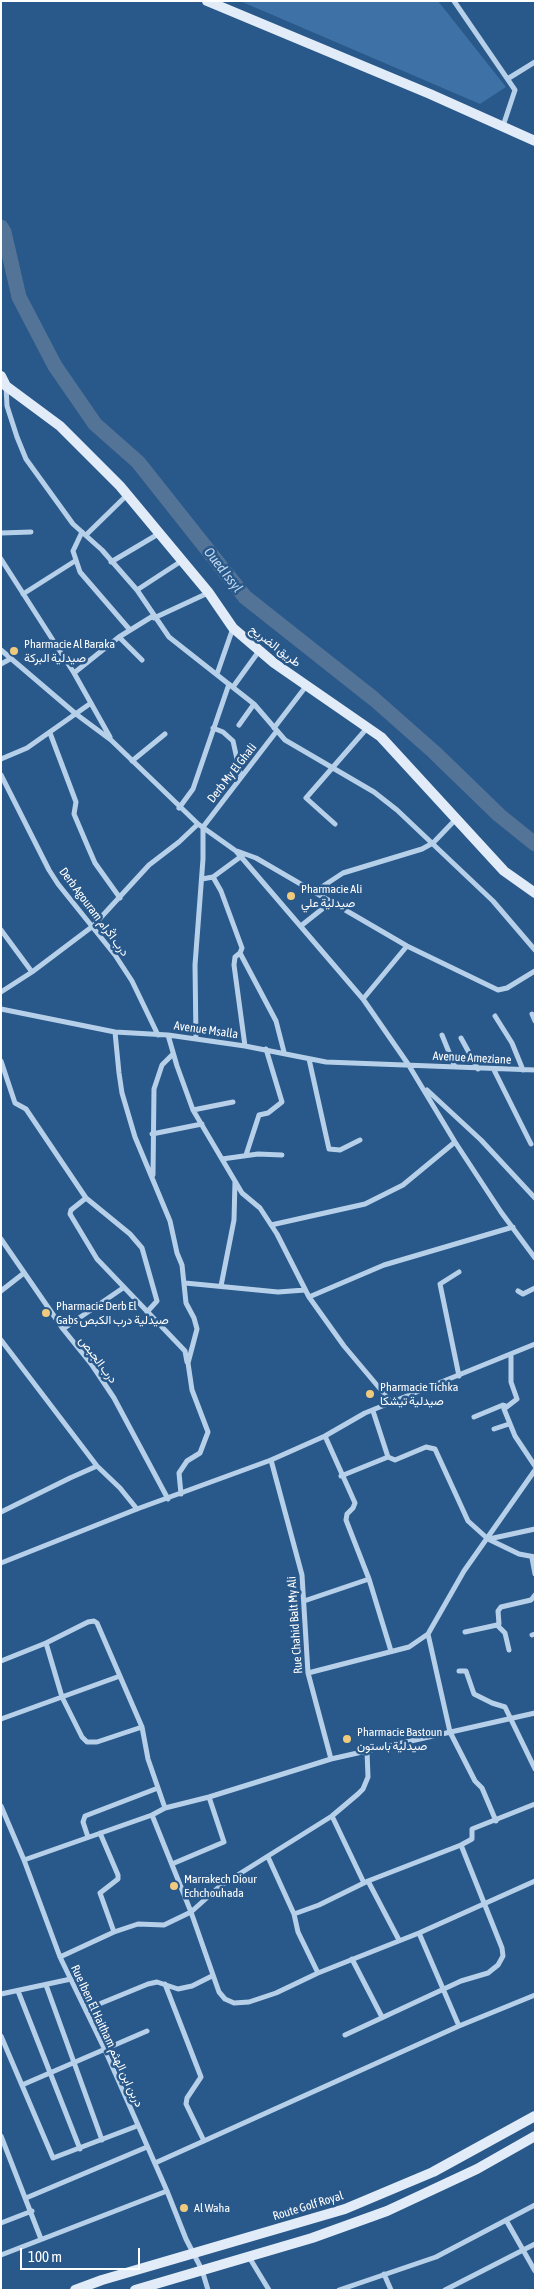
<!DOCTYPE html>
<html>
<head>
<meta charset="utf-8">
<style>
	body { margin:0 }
	#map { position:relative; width:536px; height:2291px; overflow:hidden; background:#29588a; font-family:"Asap Condensed",sans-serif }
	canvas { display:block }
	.frame { position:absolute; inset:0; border:2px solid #fff; pointer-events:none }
	.scale { position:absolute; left:20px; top:2248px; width:120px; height:22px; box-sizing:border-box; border:2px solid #fff; border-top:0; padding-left:6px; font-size:15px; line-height:18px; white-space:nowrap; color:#fff; -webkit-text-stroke:4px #29588a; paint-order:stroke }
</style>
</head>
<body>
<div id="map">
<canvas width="536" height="2291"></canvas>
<div class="frame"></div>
<div class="scale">100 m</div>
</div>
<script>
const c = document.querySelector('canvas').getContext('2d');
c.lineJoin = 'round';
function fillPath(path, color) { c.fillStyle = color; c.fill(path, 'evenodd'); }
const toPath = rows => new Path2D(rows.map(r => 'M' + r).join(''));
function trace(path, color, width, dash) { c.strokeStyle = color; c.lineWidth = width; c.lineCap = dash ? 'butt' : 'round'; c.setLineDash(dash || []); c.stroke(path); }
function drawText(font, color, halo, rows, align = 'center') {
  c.font = font + ' "Asap Condensed",Vazirmatn,sans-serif'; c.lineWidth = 5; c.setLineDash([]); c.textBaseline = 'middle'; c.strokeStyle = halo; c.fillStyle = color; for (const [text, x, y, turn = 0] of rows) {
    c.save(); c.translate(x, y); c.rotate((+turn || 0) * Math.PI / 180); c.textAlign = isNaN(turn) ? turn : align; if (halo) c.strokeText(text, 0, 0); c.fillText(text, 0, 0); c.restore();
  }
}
fillPath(toPath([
	[240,1,438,1,506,87,480,104]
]), '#3e72a7');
trace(toPath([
	[1,227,4,232,19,297,55,366,95,424,138,462,245,597,374,699,434,752,499,815,535,844]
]), '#547497', 15);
trace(toPath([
	[454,1,515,90,503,126],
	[509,78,535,62],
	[6,386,7,406,17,437,26,459,73,524,102,550,137,590,169,637,254,704,285,740,374,792,397,810,493,901,535,950],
	[82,532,73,551,80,572,130,630],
	[1,533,31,532],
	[86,535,127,495],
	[1,559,74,673,110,737],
	[111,562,160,533],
	[137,590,183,560],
	[23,594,75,561],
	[154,618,208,593],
	[119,637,142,660],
	[1,650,76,714,111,740,198,824,236,851,363,999,408,1064,455,1142,501,1212,535,1258],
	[1,664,10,659],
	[74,673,119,637,153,616],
	[217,674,233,628],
	[233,687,259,651],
	[239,725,254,704],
	[213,728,223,732,233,741,241,777],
	[274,728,307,685],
	[50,733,76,802,74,814,88,847,95,863,120,898],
	[1,759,27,748,91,703],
	[132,761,165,734],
	[1,775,49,870,58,884,115,955,132,981,158,1035],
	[179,808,193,789,229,684],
	[335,824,306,798,368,727],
	[237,851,256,858,407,946,498,990,507,988,535,971],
	[213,877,243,855],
	[202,879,213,877,221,891,242,948,240,953,276,1021,284,1052],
	[314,892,343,873,422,849,433,843,456,819],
	[302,925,331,902],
	[1,930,32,972],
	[240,953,235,957,234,965,245,1046],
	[1,992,32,972,93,926,149,865,179,842,198,824],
	[363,999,407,946],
	[1,1009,115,1032,168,1035,245,1046,326,1062,535,1070],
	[532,1014,535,1021],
	[495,1016,512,1043,523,1070],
	[115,1032,119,1073,122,1093,135,1137,170,1221,177,1253,182,1265,186,1303,194,1318,197,1329,188,1363,192,1390,208,1432,200,1453,187,1461,179,1473,181,1494],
	[168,1035,177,1066,193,1110,242,1193,260,1208,277,1234,309,1297,344,1346,392,1403],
	[442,1035,455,1067],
	[461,1038,478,1069],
	[196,1039,195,965,203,859,203,827,276,732],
	[309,1059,329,1149,340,1150,360,1140],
	[1,1061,15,1103,26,1109,86,1198,130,1234,142,1248,157,1301,147,1312],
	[494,1070,531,1144],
	[427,1090,481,1140,535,1198],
	[193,1110,233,1102],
	[152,1134,202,1124],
	[246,1155,259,1115,268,1113,282,1102,266,1049],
	[222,1159,258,1154,282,1155],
	[153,1175,154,1089,162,1065,173,1054],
	[86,1198,71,1210,70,1214,97,1259,185,1351,187,1362],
	[271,1225,365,1204,403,1185,455,1142],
	[1,1239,63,1329,92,1365,114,1398,168,1499],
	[185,1283,278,1292,305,1290],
	[221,1286,234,1220,235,1181],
	[1,1291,24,1273],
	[518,1291,523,1294,535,1288],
	[309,1297,384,1265,513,1227],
	[63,1329,123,1288],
	[1,1340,97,1466,120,1488,137,1509],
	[511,1355,511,1382,517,1399,504,1409,515,1436,535,1466],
	[459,1376,440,1284,459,1272],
	[373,1411,388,1457,395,1460,426,1447,435,1449,468,1521,488,1539,519,1554,535,1557],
	[474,1417,503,1405,506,1406],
	[494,1429,509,1424],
	[325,1436,355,1503,353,1508,347,1514,346,1520,369,1579,391,1651],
	[271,1460,302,1575,308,1673,331,1759],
	[341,1476,388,1457],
	[1,1512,70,1478,97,1466],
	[489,1539,535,1529],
	[532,1558,535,1574],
	[1,1563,137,1509,271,1460,325,1436,365,1413,535,1344],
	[304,1601,369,1579],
	[497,1625,505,1633,509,1650],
	[465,1632,497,1625,499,1624,498,1611,501,1607,531,1600,535,1595],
	[428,1634,450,1732,475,1781,482,1788,496,1821],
	[532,1635,535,1634],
	[46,1643,62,1697,82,1737,87,1742,97,1742,142,1727],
	[1,1661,46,1643,88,1622,94,1621,97,1623,142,1727,148,1759,165,1808],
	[459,1671,466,1671,474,1694,492,1703,505,1707,535,1769],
	[308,1673,409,1647,428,1634,464,1571,535,1470],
	[1,1719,120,1676],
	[1,1806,24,1860,60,1957,105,2050,167,2191,186,2239,202,2270,208,2290],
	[152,1815,191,1912,219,1992,225,1999,234,2003,249,2002,276,1993,318,1973,419,1933,535,1881],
	[332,1816,364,1883],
	[100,1833,118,1875,118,1879,100,1893,114,1932],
	[88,1837,83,1822,85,1816,158,1788],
	[268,1857,294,1914,319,1905,368,1881,461,1845,472,1839,472,1829,535,1804],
	[24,1860,152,1815,165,1808,209,1797,331,1759,535,1713],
	[172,1864,224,1842,209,1797],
	[368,1881,399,1940],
	[294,1914,298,1932,318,1973],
	[419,1933,459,2026],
	[60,1957,114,1932,138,1924,164,1925,191,1912,220,1886,332,1816,358,1794,363,1789,368,1777,367,1751],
	[352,1959,382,2017],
	[165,1984,201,2077,187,2098,186,2104,204,2141],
	[46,1985,102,2140],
	[18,1991,80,2149],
	[1,1994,71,1979],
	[87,2009,148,1984,157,1982,178,1989,192,1986,212,1976],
	[345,2035,461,1981,488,1973,498,1965,503,1956,502,1948,461,1845],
	[1,2036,53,2158,137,2126],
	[22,2085,147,2031],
	[1,2136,41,2239],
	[155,2163,459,2026,535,1995],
	[26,2198,147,2147],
	[506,2220,535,2271],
	[1,2223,32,2211],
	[1,2255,167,2191],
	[249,2257,269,2290],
	[384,2274,391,2290],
	[339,2290,436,2257,535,2205],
	[445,2290,535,2244]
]), '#b7d0e9', 5);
trace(toPath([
	[207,1,430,94,535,141],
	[1,376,6,386,60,426,120,486,209,593,233,628,274,663,381,737,504,871,535,893],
	[75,2290,102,2280,345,2209,433,2172,535,2116],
	[135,2290,312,2238,387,2211,477,2169,535,2136]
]), '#e1ecf8', 10);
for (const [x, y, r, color] of [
	[14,651,5,"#f0cb7e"],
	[291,896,5,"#f0cb7e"],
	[46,1313,5,"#f0cb7e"],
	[370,1394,5,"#f0cb7e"],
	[347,1739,5,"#f0cb7e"],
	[174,1886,5,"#f0cb7e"],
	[184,2208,5,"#f0cb7e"]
]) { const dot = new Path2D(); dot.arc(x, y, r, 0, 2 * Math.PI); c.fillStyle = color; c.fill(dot); trace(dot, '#29588a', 2); }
drawText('12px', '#fff', '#29588a', [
	["Pharmacie Al Baraka",24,644],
	["صيدلية البركة",24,658],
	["Pharmacie Ali",301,889],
	["صيدلية علي",301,903],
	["Pharmacie Derb El",56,1306],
	["Gabs صيدلية درب الكبص",56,1320],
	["Pharmacie Tichka",380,1387],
	["صيدلية تيشكا",380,1401],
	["Pharmacie Bastoun",357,1732],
	["صيدلية باستون",357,1746],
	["Marrakech Diour",184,1879],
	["Echchouhada",184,1893],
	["Al Waha",194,2208]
], 'left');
drawText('12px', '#fff', '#29588a', [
	["طريق الضريح",275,646,37],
	["Derb My El Ghali",232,773,-52],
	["Derb Agouram درب اڭرام",94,912,53],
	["Avenue Msalla",206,1030,8],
	["Avenue Ameziane",472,1058,3],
	["درب الجبص",98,1360,53],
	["Rue Chahid Balt My Ali",295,1625,-94],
	["Rue Iben El Haitham دربن ابن الهثم",107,2036,65],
	["Route Golf Royal",308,2206,-17]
]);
drawText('italic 14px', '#c3daf0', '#29588a', [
	["Oued Issyl",223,570,52]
]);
</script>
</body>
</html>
